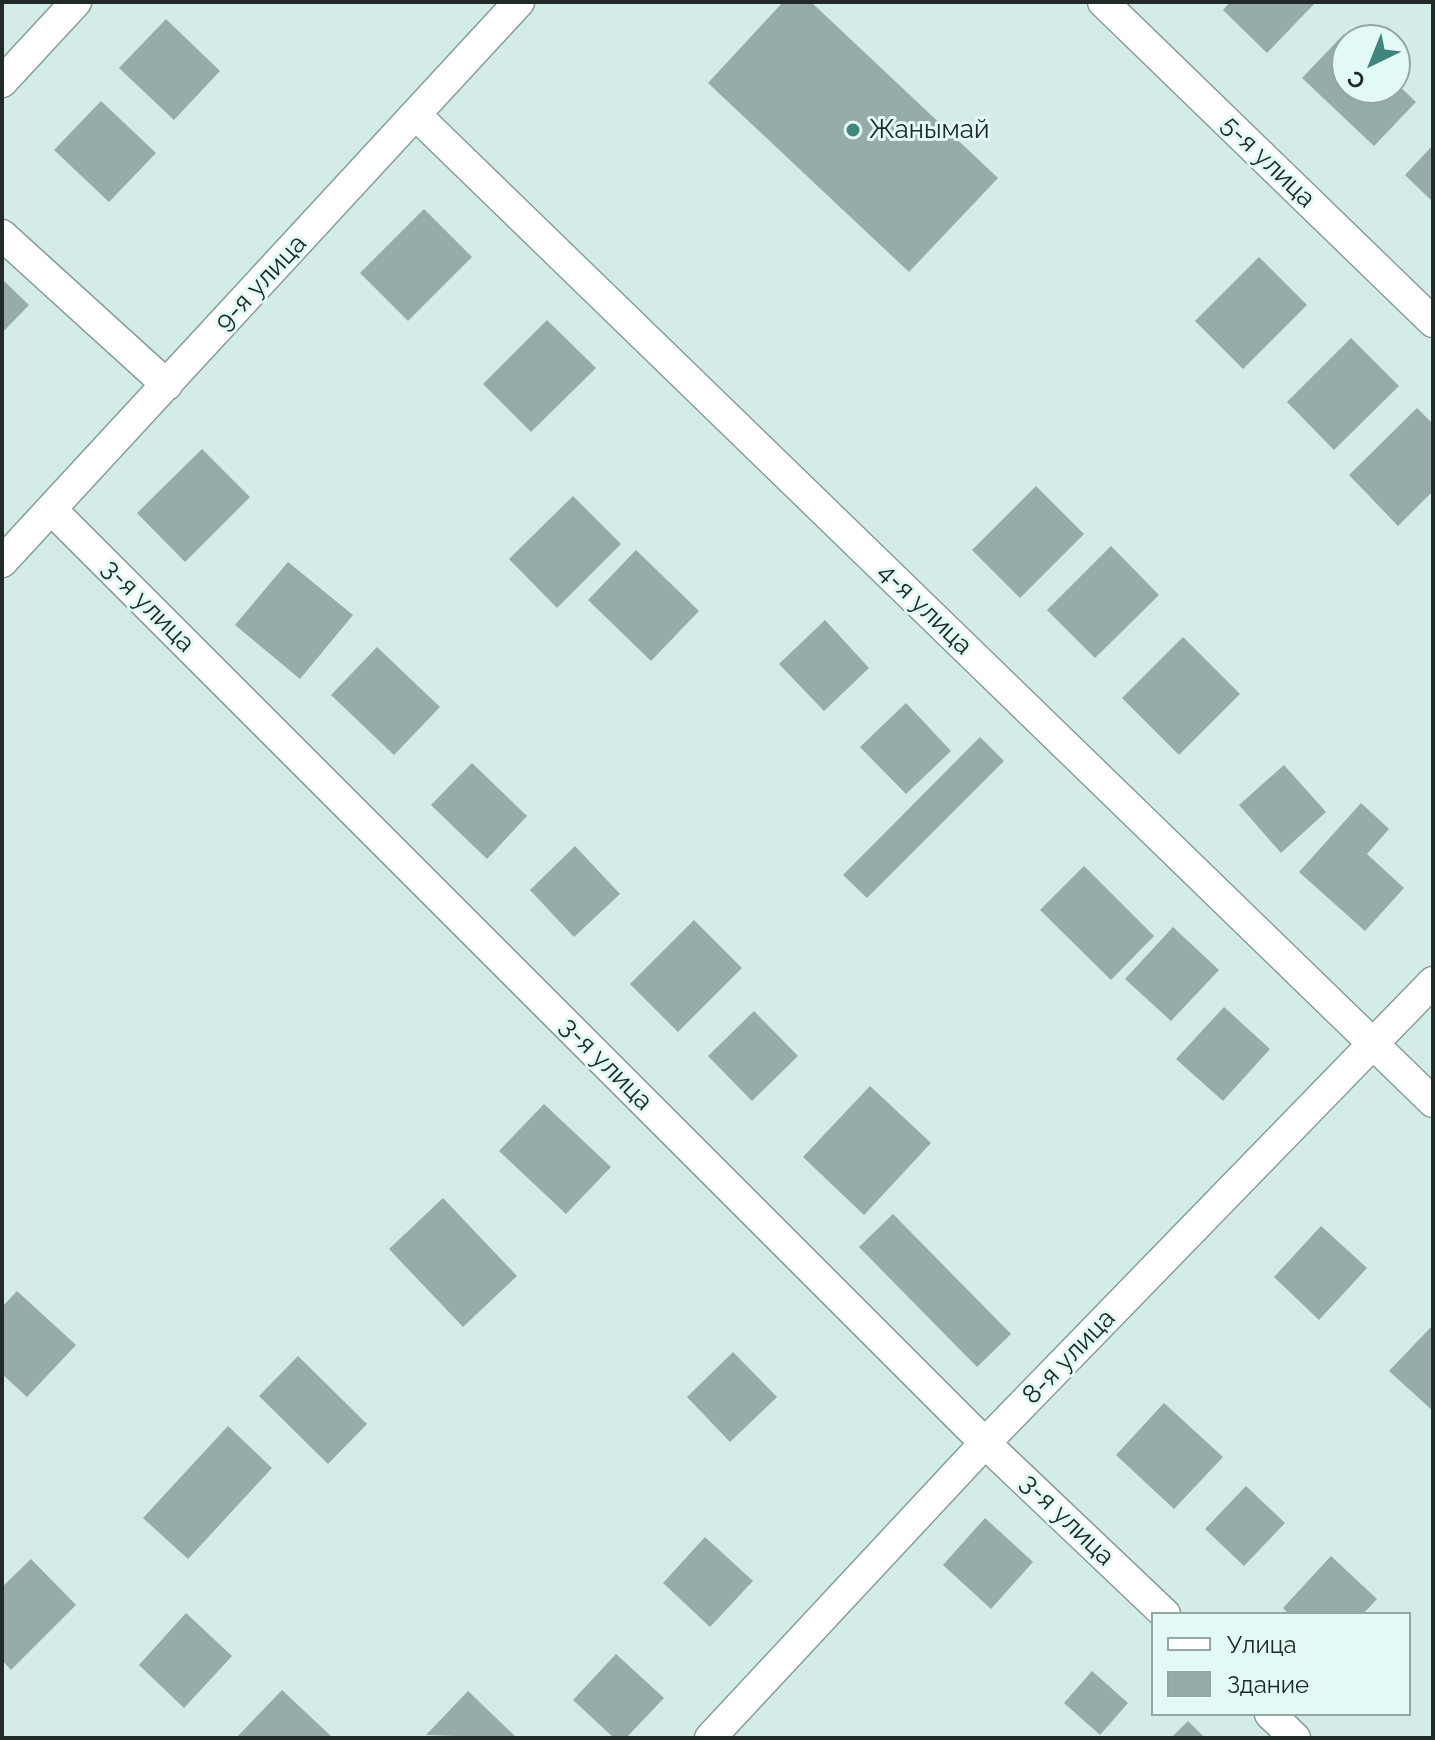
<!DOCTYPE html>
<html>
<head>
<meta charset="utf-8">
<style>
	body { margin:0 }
	#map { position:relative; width:1435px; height:1740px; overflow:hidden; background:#d4ece8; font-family:Raleway,sans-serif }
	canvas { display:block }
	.frame { position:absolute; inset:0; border:4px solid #212a28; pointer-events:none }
	.legend { position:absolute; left:1151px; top:1612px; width:260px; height:104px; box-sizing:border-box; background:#e1faf5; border:2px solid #94a7a3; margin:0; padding:10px 14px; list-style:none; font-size:24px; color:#212a28 }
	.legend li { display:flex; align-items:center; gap:16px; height:40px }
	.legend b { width:40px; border:2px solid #94a7a3 }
	.north { position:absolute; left:1331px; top:24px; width:80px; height:80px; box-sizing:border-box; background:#e1faf5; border:2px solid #94a7a3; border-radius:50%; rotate:223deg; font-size:22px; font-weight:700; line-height:32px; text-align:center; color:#212a28 }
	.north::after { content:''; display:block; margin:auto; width:28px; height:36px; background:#41867c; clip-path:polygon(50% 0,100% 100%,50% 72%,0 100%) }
</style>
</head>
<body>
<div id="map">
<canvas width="1435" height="1740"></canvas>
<div class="frame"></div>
<ul class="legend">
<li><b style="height:10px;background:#fff"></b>Улица</li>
<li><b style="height:22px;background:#95aca8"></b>Здание</li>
</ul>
<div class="north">С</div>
</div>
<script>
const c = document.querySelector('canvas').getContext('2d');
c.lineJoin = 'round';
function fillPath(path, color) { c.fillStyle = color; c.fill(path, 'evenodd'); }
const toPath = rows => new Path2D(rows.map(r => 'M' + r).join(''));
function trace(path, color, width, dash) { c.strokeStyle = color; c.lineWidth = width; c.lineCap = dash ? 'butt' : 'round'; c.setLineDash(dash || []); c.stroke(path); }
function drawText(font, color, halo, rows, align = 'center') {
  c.font = font + ' Raleway,sans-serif'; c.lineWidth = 6; c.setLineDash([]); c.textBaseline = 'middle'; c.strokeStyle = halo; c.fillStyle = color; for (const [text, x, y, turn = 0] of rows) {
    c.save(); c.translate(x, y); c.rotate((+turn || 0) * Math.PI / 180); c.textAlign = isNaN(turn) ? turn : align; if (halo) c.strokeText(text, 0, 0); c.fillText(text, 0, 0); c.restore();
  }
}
fillPath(toPath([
	[783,2,811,2,998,178,909,272,708,83],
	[1230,2,1316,2,1267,53,1223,10],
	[166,19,220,71,174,120,119,68],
	[1344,34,1350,40,1347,40,1347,88,1395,88,1395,82,1416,102,1374,146,1302,78],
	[101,101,156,153,109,202,54,150],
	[1433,145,1433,202,1405,175],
	[424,209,472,257,408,321,360,273],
	[1259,257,1307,305,1243,369,1195,321],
	[2,279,29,305,2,333],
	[547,320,596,368,531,432,483,384],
	[1351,338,1399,386,1334,450,1287,402],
	[1417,408,1433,424,1433,491,1398,526,1349,475],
	[202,449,250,497,185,562,137,513],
	[1036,486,1084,534,1020,598,972,550],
	[573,496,621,544,557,608,509,559],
	[1111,546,1159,595,1095,658,1047,610],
	[636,550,699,611,651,661,588,600],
	[288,562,353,615,300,679,235,625],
	[825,620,869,668,824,711,779,664],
	[1183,637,1240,694,1179,755,1122,698],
	[377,647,440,707,394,755,331,695],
	[906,703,951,751,906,794,860,747],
	[980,737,1004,761,867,898,843,875],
	[472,763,527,816,487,859,431,805],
	[1284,765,1326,812,1281,853,1239,805],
	[1361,803,1389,829,1367,854,1404,888,1365,931,1299,872],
	[575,846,620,894,574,937,530,890],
	[1084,866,1154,936,1111,980,1040,910],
	[694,920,742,968,678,1032,630,984],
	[1173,927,1219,970,1171,1021,1125,979],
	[1224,1007,1270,1049,1223,1101,1176,1059],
	[754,1011,798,1056,752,1101,708,1056],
	[870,1086,931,1143,864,1215,803,1157],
	[544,1104,611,1167,566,1214,499,1151],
	[443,1198,517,1276,463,1327,389,1249],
	[893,1214,1011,1334,977,1367,859,1247],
	[1321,1226,1367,1268,1319,1320,1274,1277],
	[17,1291,76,1345,27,1397,2,1374,2,1307],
	[1433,1325,1433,1411,1389,1371],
	[733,1352,777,1397,730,1442,687,1397],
	[298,1356,367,1424,328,1464,259,1396],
	[1164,1403,1223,1457,1174,1509,1116,1455],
	[228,1426,272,1468,188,1559,143,1518],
	[1246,1486,1285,1523,1244,1566,1205,1529],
	[985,1518,1033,1562,991,1609,943,1565],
	[705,1537,753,1581,710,1627,663,1583],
	[1331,1556,1377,1599,1363,1614,1289,1614,1283,1608],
	[31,1559,76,1605,11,1670,2,1660,2,1587],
	[186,1613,232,1656,184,1708,139,1665],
	[616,1654,664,1698,626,1738,614,1738,573,1700],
	[1092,1671,1128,1703,1100,1735,1064,1703],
	[282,1690,333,1738,236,1738],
	[468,1691,517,1738,426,1735],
	[1188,1721,1205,1738,1171,1738]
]), '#95aca8');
const minor = toPath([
	[1103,2,1433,322],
	[2,82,76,2],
	[416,115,1433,1102],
	[2,235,167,385],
	[52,510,985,1443,1165,1614],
	[2,562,519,2],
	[1270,1714,1295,1738],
	[710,1738,985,1443,1433,982]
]);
trace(minor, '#879d99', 33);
trace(minor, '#fff', 30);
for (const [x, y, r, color] of [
	[853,130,8,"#41867c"]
]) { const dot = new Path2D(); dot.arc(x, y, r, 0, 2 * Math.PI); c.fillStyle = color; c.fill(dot); trace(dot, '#e1faf5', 3); }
drawText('26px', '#212a28', '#e1faf5', [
	["Жанымай",869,130]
], 'left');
drawText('26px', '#212a28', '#e1faf5', [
	["5-я улица",1268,162,44],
	["9-я улица",261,283,-47],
	["3-я улица",148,606,45],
	["4-я улица",925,609,44],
	["3-я улица",606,1064,45],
	["8-я улица",1069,1357,-46],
	["3-я улица",1067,1520,44]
]);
</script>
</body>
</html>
